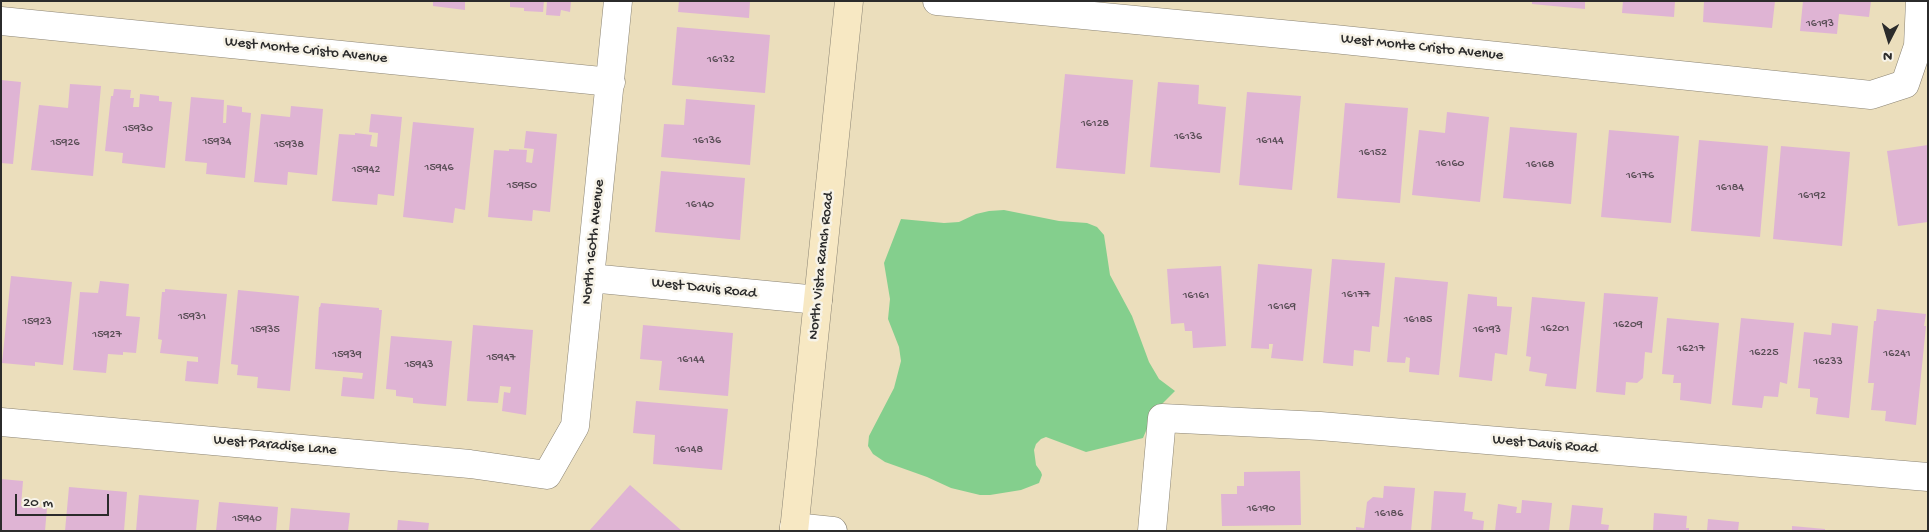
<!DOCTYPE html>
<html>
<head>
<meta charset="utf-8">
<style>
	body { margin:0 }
	#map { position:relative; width:1929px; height:532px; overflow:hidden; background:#ebdebc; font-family:"Gochi Hand",sans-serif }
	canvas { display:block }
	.frame { position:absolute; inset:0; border:2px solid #2b2b2b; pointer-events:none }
	.north { position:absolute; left:1864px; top:15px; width:50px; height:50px; -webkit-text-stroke:4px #f7f3e8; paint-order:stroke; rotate:185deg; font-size:14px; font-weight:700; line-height:20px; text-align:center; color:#2b2b2b }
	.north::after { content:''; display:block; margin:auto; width:18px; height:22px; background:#2b2b2b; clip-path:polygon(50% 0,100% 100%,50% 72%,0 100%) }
	.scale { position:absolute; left:15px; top:494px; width:94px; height:22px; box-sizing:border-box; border:2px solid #2b2b2b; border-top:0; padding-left:6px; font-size:15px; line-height:18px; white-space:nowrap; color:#2b2b2b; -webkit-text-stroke:4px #f7f3e8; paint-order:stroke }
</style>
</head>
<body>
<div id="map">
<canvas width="1929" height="532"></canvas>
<div class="frame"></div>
<div class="north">N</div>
<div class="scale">20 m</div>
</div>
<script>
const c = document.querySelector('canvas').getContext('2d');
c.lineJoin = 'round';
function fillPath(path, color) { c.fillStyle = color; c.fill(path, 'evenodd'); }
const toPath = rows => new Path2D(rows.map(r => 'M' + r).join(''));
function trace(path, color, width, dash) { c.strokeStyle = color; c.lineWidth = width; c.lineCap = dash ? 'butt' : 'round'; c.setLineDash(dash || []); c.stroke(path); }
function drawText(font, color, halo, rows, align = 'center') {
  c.font = font + ' "Gochi Hand",sans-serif'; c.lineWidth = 5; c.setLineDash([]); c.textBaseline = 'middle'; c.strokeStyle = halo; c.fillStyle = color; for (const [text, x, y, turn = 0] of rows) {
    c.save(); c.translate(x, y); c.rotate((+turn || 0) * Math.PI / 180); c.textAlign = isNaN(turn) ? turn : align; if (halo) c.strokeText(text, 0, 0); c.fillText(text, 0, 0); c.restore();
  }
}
fillPath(toPath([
	[1004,210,1059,221,1087,223,1097,227,1104,235,1110,275,1132,316,1149,362,1159,379,1175,391,1154,412,1143,438,1086,452,1046,437,1041,439,1036,444,1034,450,1036,465,1041,472,1042,475,1039,483,1021,490,990,495,980,495,951,488,927,477,885,462,873,454,868,446,869,436,894,388,901,361,899,347,888,319,890,299,884,263,901,219,944,223,959,222,976,214,989,211]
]), '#84cf8d');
fillPath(toPath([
	[433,1,465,1,465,10,433,6],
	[510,1,544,1,543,12,524,11,524,8,510,7],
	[547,1,571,1,570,12,561,10,560,16,546,15],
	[679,1,750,1,749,18,678,12],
	[1532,1,1585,1,1585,9,1532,4],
	[1623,1,1675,1,1674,17,1622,13],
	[1704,1,1775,1,1772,28,1703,22],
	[1803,1,1871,1,1869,17,1839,14,1837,34,1800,31],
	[677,27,770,35,765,93,672,85],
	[1065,74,1133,80,1125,174,1056,168],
	[1,80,21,82,13,164,1,163],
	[1158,82,1199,85,1198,104,1226,107,1220,173,1150,167],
	[70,84,101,86,93,176,31,170,39,105,68,108],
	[114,89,131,90,130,98,134,98,133,107,139,107,140,94,159,96,159,101,172,102,165,168,122,163,123,153,105,151,111,96,113,96],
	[1247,92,1301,96,1292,190,1239,185],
	[191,97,224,100,223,123,226,123,227,105,242,107,242,112,251,113,245,178,206,174,207,163,185,161],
	[686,99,755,105,750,165,661,157,664,124,684,125],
	[1345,103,1408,108,1400,203,1337,198],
	[291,106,323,109,317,175,288,172,287,185,254,182,261,114,290,117],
	[1447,112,1489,117,1480,202,1412,195,1419,130,1445,133],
	[371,114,402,117,394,196,378,194,377,205,332,201,339,134,355,135,355,133,372,135,370,146,377,147,378,133,369,132],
	[413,122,474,128,465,210,455,208,453,223,403,217],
	[1510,127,1577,133,1571,204,1503,198],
	[1609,130,1679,136,1671,223,1601,217],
	[526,131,557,134,550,212,533,210,532,221,488,217,494,150,509,151,509,149,527,150,526,162,532,163,534,149,524,148],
	[1699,140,1768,146,1760,237,1691,231],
	[1928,145,1928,222,1898,226,1887,151],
	[1781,146,1850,152,1842,246,1773,239],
	[661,171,745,178,740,240,655,232],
	[1332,259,1385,263,1379,327,1372,326,1370,352,1354,350,1353,366,1323,363],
	[1258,264,1312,269,1303,361,1271,358,1273,344,1269,344,1269,349,1251,348],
	[1221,266,1226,346,1193,348,1192,331,1185,331,1184,323,1171,324,1167,269],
	[11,276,72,282,63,365,35,362,35,366,2,363],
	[1395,277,1448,282,1439,375,1409,372,1410,358,1406,357,1405,363,1387,362],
	[100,281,129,284,126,316,140,317,136,353,123,352,123,355,108,354,106,373,73,370,80,292,98,293],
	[165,289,227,294,218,384,185,381,187,361,198,362,198,357,160,353,162,340,158,339,162,292,165,292],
	[238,290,299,296,290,391,257,388,258,377,237,375,238,365,231,364],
	[1604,293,1658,297,1652,353,1645,352,1643,378,1637,383,1626,382,1625,395,1596,392],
	[1468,294,1497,297,1497,306,1512,307,1507,355,1495,353,1492,381,1459,377],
	[1532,297,1585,302,1576,389,1545,386,1547,374,1529,371,1531,357,1526,356],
	[321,303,379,308,379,310,382,310,374,399,341,396,343,377,362,379,363,373,315,369,319,307,320,307],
	[1877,309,1926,314,1924,326,1926,326,1916,425,1885,421,1886,411,1871,410,1874,383,1868,383,1874,321,1876,321],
	[1667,318,1719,323,1711,404,1680,400,1681,383,1673,383,1674,375,1662,374],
	[1741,318,1794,323,1787,384,1780,382,1778,397,1764,396,1762,408,1732,405],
	[1832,323,1858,326,1849,418,1816,414,1818,398,1810,397,1810,389,1798,388,1804,332,1831,335],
	[473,325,533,330,526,415,502,411,504,392,510,393,511,387,500,386,498,403,467,401],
	[643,325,733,333,728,396,659,390,662,361,640,359],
	[391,336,452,341,446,406,413,403,413,398,396,396,396,390,386,389],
	[636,401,728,409,722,470,653,464,655,435,633,433],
	[1300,471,1301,525,1222,526,1221,494,1237,494,1237,486,1244,486,1244,472],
	[1,479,23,481,21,506,47,508,45,531,1,531],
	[630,485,682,531,589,531],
	[1384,486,1415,488,1411,531,1356,531,1356,527,1364,528,1367,502,1373,497,1383,498],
	[69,487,127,492,124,531,65,531],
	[1434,491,1466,493,1464,511,1473,512,1472,519,1484,521,1483,531,1431,531],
	[139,495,199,500,196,531,136,531],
	[1522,500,1552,503,1549,531,1495,531,1498,504,1517,507,1516,513,1521,513],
	[219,502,278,507,276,531,216,531],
	[1572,505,1603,508,1601,524,1609,525,1608,531,1569,531],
	[291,508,350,513,348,531,289,531],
	[1654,513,1687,516,1686,528,1689,528,1689,531,1653,531],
	[1708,519,1739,522,1738,531,1707,531],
	[398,520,429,523,428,531,397,531],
	[1792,526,1825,529,1825,531,1792,531]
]), '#dfb4d4');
const street = toPath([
	[937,1,1334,39,1871,95,1905,84,1918,46,1920,1],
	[1,21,611,82],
	[590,278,818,300],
	[1,422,470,464,547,475,575,426,618,1],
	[794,527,833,531],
	[1152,531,1162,418,1320,426,1928,477]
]);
const secondary = toPath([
	[794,531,849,1]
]);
trace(street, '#8b8474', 29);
trace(secondary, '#8b8474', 29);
trace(street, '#fff', 28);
trace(secondary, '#f7e8c3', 28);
drawText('12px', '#584d55', null, [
	["16193",1820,24],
	["16132",721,60],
	["16128",1095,124],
	["15930",138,129],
	["16136",1188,137],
	["16136",707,141],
	["16144",1270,141],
	["15934",217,142],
	["15926",65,143],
	["15938",289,145],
	["16152",1373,153],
	["16160",1450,164],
	["16168",1540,165],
	["15946",439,168],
	["15942",366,170],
	["16176",1640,176],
	["15950",522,186],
	["16184",1730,188],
	["16192",1812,196],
	["16140",700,205],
	["16177",1356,295],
	["16161",1196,296],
	["16169",1282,307],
	["15931",192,317],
	["16185",1418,320],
	["15923",37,322],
	["16209",1628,325],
	["16201",1555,329],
	["15935",265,330],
	["16193",1487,330],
	["15927",107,335],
	["16217",1691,349],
	["16225",1764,353],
	["16241",1897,354],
	["15939",347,355],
	["15947",501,358],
	["16144",691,360],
	["16233",1828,362],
	["15943",419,365],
	["16148",689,450],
	["16190",1261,509],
	["16186",1389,514],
	["15940",247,519]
]);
drawText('15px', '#2b2b2b', '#f7f3e8', [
	["West Monte Cristo Avenue",1422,48,6],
	["West Monte Cristo Avenue",306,51,6],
	["North 160th Avenue",594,242,-84],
	["North Vista Ranch Road",822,266,-84],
	["West Davis Road",704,289,6],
	["West Davis Road",1545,445,5],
	["West Paradise Lane",275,446,5]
]);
</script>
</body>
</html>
